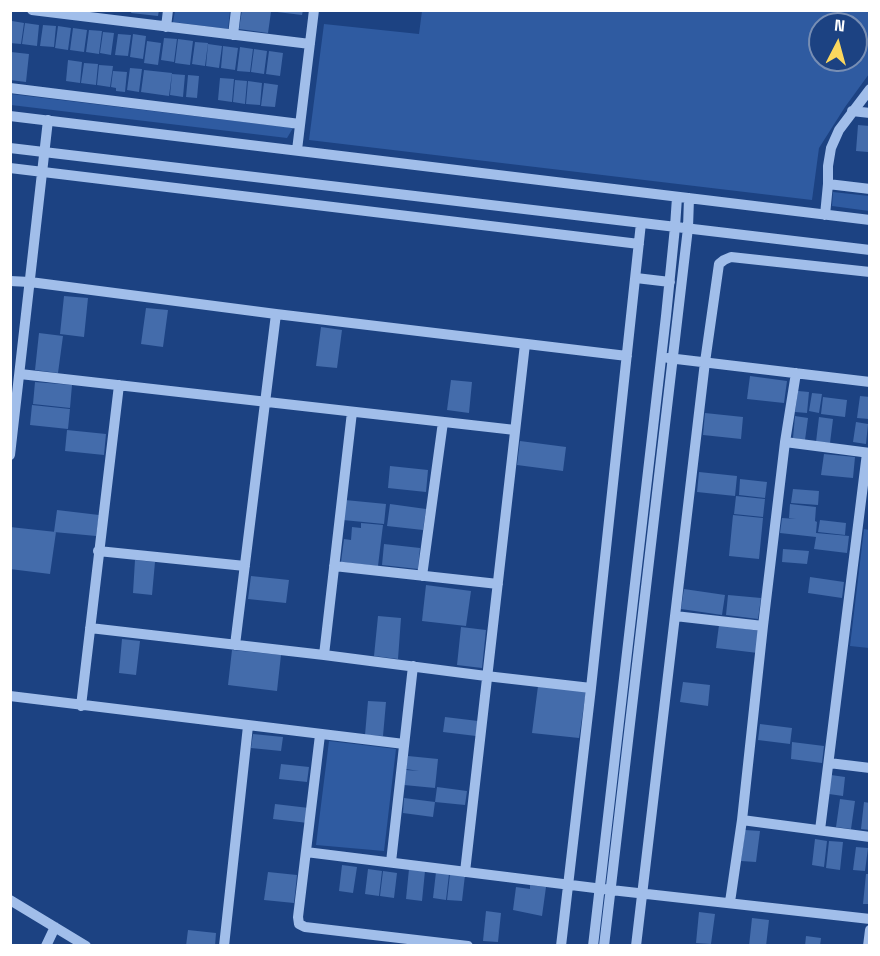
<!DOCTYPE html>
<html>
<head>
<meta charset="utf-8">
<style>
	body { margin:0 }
	#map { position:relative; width:880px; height:956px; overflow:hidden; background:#1c4282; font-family:"Space Grotesk",sans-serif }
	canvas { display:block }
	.frame { position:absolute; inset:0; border:12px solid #fff; pointer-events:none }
	.north { position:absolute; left:808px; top:12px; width:60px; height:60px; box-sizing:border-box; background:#1c4282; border:2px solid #778eb4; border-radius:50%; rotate:6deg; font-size:16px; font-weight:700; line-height:24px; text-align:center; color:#fff }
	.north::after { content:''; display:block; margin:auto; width:21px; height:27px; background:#fbd75e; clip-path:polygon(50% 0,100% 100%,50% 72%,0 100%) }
</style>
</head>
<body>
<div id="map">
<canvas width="880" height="956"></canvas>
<div class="frame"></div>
<div class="north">N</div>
</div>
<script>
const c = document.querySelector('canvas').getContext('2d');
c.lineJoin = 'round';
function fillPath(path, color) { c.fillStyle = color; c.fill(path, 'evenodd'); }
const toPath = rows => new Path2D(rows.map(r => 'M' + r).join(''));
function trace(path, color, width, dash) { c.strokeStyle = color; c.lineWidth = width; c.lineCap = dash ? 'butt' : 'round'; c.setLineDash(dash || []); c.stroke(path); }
fillPath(toPath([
	[175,11,230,11,228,29,173,22],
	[422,11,869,11,869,74,845,107,819,148,812,200,309,140,324,24,419,34],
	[820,24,856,24,856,60,820,60],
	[11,94,293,128,287,138,11,105],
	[833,192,869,196,869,211,832,206],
	[864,529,869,530,869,648,850,646],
	[329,741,396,749,384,851,316,845]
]), '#2f5ba1');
fillPath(toPath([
	[132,10,159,10,158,16,131,13],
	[242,10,271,12,268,33,239,29],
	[277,10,303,10,302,15,277,12],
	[12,21,24,23,21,44,10,43],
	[25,23,39,25,37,46,22,44],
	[43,25,56,26,54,47,40,46],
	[58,26,71,28,68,50,55,48],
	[73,28,87,30,84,52,70,50],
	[89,30,102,31,99,54,86,52],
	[103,32,114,33,111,55,100,53],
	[118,34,131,35,128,56,115,55],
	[133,34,146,36,143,59,130,57],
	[164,38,177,39,174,62,161,60],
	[178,39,193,41,190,65,175,63],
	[147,41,161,43,158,65,144,63],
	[195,42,208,43,205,66,192,64],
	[208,44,222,46,219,68,206,66],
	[223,46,238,48,235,70,221,68],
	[240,47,253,49,250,72,237,71],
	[254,49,267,51,264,74,251,72],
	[269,51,283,53,280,76,266,74],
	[11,52,29,54,26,82,10,80],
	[68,60,82,62,80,83,66,81],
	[84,63,98,64,96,85,81,83],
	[99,65,113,66,110,87,97,85],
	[130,68,142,69,139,92,127,90],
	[144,70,172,73,169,96,141,92],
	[113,71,127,72,125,92,116,91,116,88,111,87],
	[172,74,185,75,183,97,170,95],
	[188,75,199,76,197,98,186,97],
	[220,78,234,79,232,102,218,100],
	[235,80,247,81,245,104,233,102],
	[248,81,262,83,260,105,246,104],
	[264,83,278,85,275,107,261,106],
	[858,125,870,126,868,152,856,151],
	[64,296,88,298,84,337,60,334],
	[146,308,168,310,163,347,141,344],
	[321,327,342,330,337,368,316,366],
	[39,333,63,336,58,373,35,370],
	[750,376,787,381,784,403,747,399],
	[451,380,472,382,469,413,447,410],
	[35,382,72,385,70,408,33,404],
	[798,391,809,392,807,413,795,412],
	[812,393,822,394,819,413,809,411],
	[860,396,870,397,869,419,857,418],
	[823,397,847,400,845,417,821,414],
	[32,405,70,409,68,429,30,425],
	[705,413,743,417,741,439,703,435],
	[795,416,808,418,805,440,793,438],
	[819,417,833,419,830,443,816,442],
	[856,422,868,424,866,444,853,442],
	[67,430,106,434,104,455,65,451],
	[520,441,566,447,563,471,517,465],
	[824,454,855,457,853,478,821,475],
	[390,466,428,470,426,492,388,488],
	[699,472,737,476,735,496,697,492],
	[740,479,767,482,765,498,739,495],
	[793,489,819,491,818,505,791,503],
	[736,496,765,499,763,517,734,514],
	[345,500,386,504,384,524,343,520],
	[390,504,426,509,423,530,387,526],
	[790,504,816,507,815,521,817,522,816,533,849,536,847,553,814,549,816,537,780,533,782,518,796,519,789,518],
	[57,510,99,515,96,536,54,532],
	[733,515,763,518,759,559,729,556],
	[820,520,846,523,845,535,818,532],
	[361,523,383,525,378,566,341,562,344,539,351,540,352,527,361,528],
	[10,527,56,532,50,574,10,569],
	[384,544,420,548,418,569,382,565],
	[783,549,809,551,807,564,782,562],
	[135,560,155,562,152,595,133,593],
	[251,576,289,580,286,603,248,599],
	[810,577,844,582,842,598,808,593],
	[426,585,471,591,466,626,422,621],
	[684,589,725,595,722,615,681,609],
	[728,595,761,598,758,619,726,615],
	[378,616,401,618,398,659,374,656],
	[719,625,760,631,758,653,716,648],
	[461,627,486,630,482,668,457,665],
	[122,639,140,641,136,675,119,673],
	[232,650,281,655,277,691,228,685],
	[683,682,710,685,708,706,680,702],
	[538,686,586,691,579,738,532,733],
	[368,701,386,702,383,736,365,735],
	[445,717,478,721,476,736,443,732],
	[760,724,792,728,790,744,758,740],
	[253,734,283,737,281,751,251,748],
	[792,742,824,746,822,763,791,759],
	[408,756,438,759,435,788,404,785,406,770,419,771,406,769],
	[281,764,309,767,307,782,279,779],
	[831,775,845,777,843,796,829,794],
	[437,787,467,791,465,805,435,802],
	[404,798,435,802,433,817,403,813],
	[840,799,855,801,851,829,836,827],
	[864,802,870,803,870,830,861,829],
	[275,804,309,808,308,823,273,819],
	[745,830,760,831,756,862,741,861],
	[815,839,827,841,824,867,812,865],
	[829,841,843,842,840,870,826,868],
	[856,847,868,848,865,871,853,870],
	[342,865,357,867,353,893,339,891],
	[368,869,382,871,379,896,365,894],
	[409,869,425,871,422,901,406,899],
	[383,871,397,873,394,898,380,896],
	[268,872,297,875,294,903,264,900],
	[436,872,449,874,446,900,433,898],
	[450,874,465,875,462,901,447,900],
	[866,874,870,874,870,904,863,904],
	[530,885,546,887,542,916,513,910,516,887,530,889],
	[486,911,501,913,498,942,483,941],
	[699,912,715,914,711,944,696,943],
	[752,918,769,920,766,946,749,946],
	[188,930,216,933,215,946,186,946],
	[806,936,821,938,820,946,805,946]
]), '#446cab');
trace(toPath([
	[32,10,310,44],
	[166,27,168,10],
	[233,35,236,10],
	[10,88,300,124],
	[852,111,870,113],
	[10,116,870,220],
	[10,148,870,250],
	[297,150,314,10],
	[10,168,639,244],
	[828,184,870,189],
	[825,215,828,184,828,166,831,148,839,130,870,89],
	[636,278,670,282],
	[10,281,30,282,276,314,627,356],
	[668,358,870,382],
	[20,374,515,430],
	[785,442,870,453],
	[10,455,48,120],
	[98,551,245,566],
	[334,566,498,584],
	[422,576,443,422],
	[675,616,763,626],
	[90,628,324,655,486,676,591,688],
	[235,645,276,314],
	[324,655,352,412],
	[10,696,404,744],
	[81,706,119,385],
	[320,735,298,917,299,924,305,927,468,946],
	[829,763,870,768],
	[742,820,870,837],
	[820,830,867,453],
	[306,852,611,890,870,919],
	[391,862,413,666],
	[465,872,525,344],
	[10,900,86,946],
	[730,902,742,820,763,626,785,442,796,373],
	[46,946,55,927],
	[224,946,248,726],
	[561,946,591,688,641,223],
	[593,946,666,316,675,227,677,197],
	[604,946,688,228,689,198],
	[636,946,705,362,719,264,724,260,731,257,870,272],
	[868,946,870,930]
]), '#a1beea', 10);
</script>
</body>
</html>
